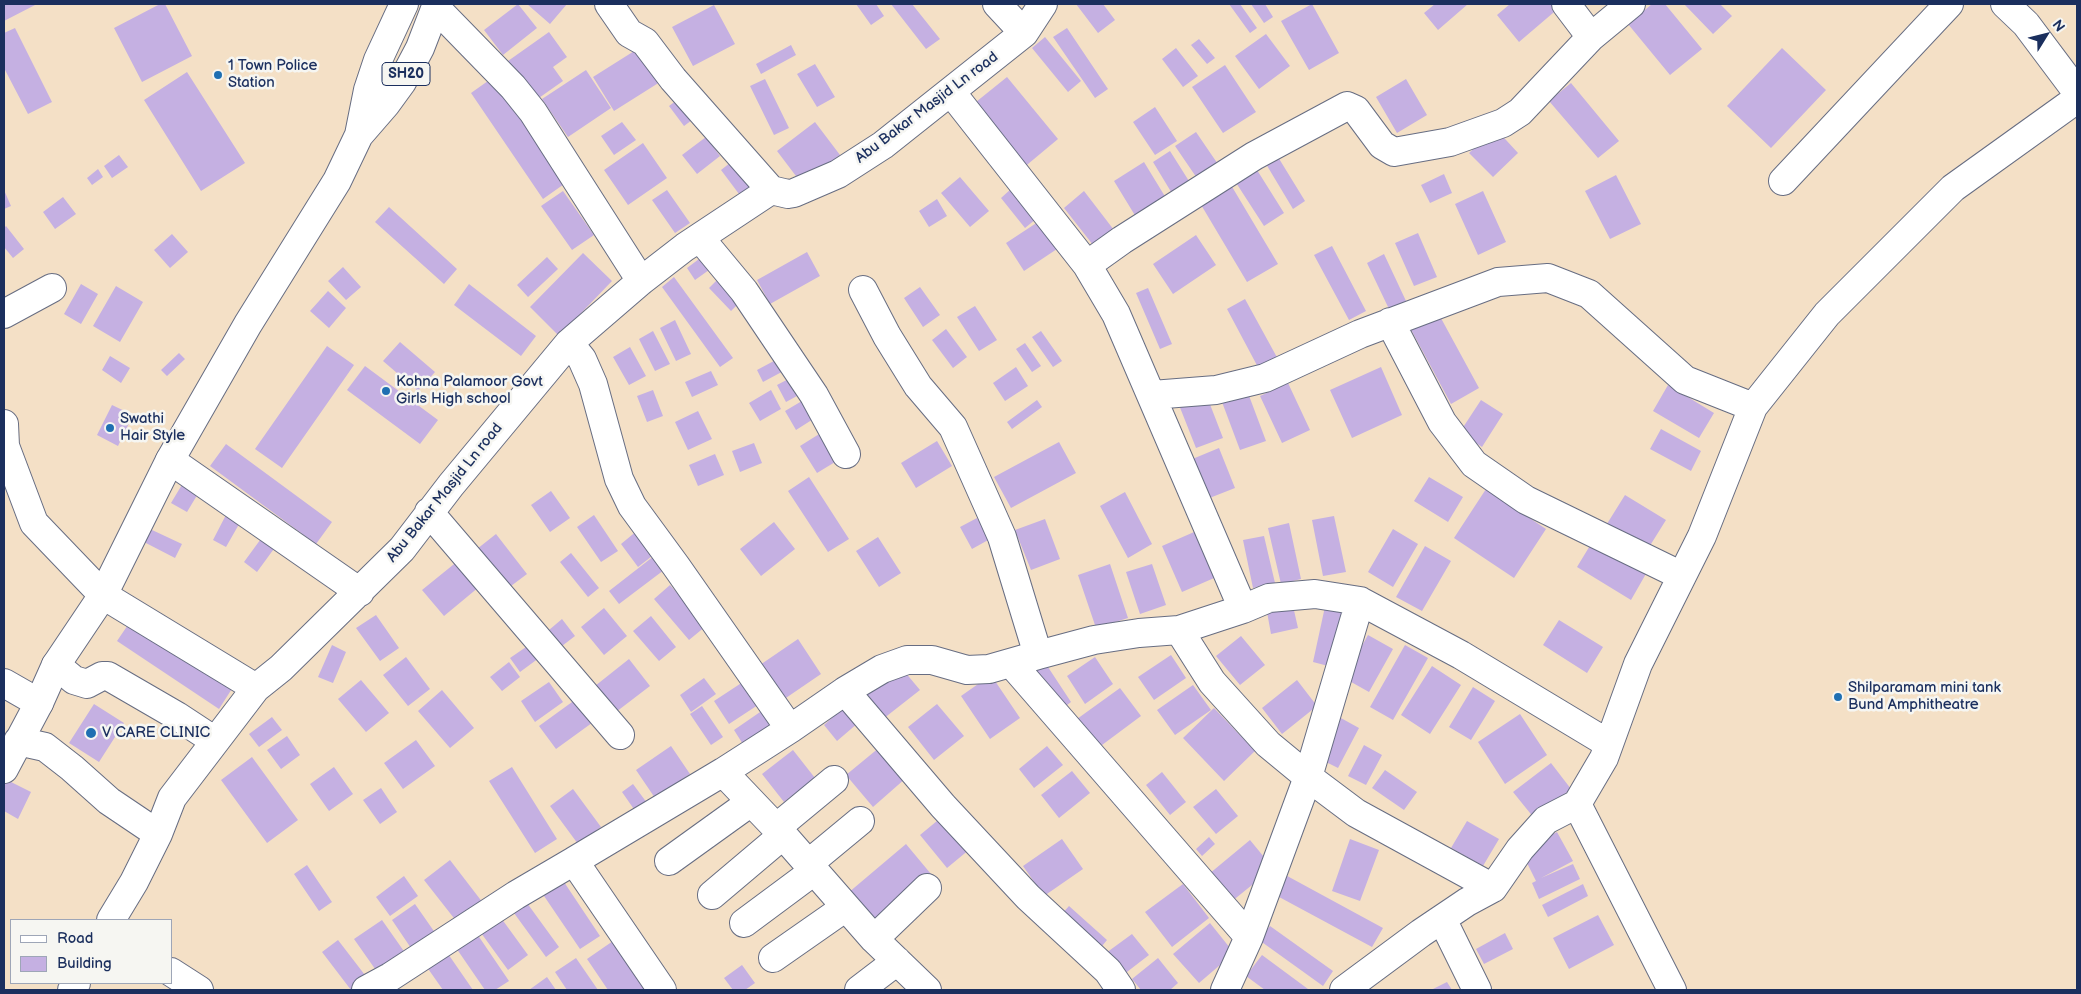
<!DOCTYPE html>
<html>
<head>
<meta charset="utf-8">
<style>
	body { margin:0 }
	#map { position:relative; width:2081px; height:994px; overflow:hidden; background:#f4e0c6; font-family:"Balsamiq Sans",sans-serif }
	canvas { display:block }
	.frame { position:absolute; inset:0; border:5px solid #1b2f5e; pointer-events:none }
	.legend { position:absolute; left:10px; top:919px; width:162px; height:65px; box-sizing:border-box; background:#f6f6f2; border:1px solid #9ea6b7; margin:0; padding:6px 9px; list-style:none; font-size:15px; color:#1b2f5e }
	.legend li { display:flex; align-items:center; gap:10px; height:25px }
	.legend b { width:25px; border:1px solid #9ea6b7 }
	.north { position:absolute; left:2021px; top:10px; width:50px; height:50px; -webkit-text-stroke:4px #f6f6f2; paint-order:stroke; rotate:54deg; font-size:14px; font-weight:700; line-height:20px; text-align:center; color:#1b2f5e }
	.north::after { content:''; display:block; margin:auto; width:18px; height:22px; background:#1b2f5e; clip-path:polygon(50% 0,100% 100%,50% 72%,0 100%) }
</style>
</head>
<body>
<div id="map">
<canvas width="2081" height="994"></canvas>
<div class="frame"></div>
<ul class="legend">
<li><b style="height:6px;background:#fff"></b>Road</li>
<li><b style="height:14px;background:#c5b0e2"></b>Building</li>
</ul>
<div class="north">N</div>
</div>
<script>
const c = document.querySelector('canvas').getContext('2d');
c.lineJoin = 'round';
function fillPath(path, color) { c.fillStyle = color; c.fill(path, 'evenodd'); }
const toPath = rows => new Path2D(rows.map(r => 'M' + r).join(''));
function trace(path, color, width, dash) { c.strokeStyle = color; c.lineWidth = width; c.lineCap = dash ? 'butt' : 'round'; c.setLineDash(dash || []); c.stroke(path); }
function drawText(font, color, halo, rows, align = 'center') {
  c.font = font + ' "Balsamiq Sans",sans-serif'; c.lineWidth = 5; c.setLineDash([]); c.textBaseline = 'middle'; c.strokeStyle = halo; c.fillStyle = color; for (const [text, x, y, turn = 0] of rows) {
    c.save(); c.translate(x, y); c.rotate((+turn || 0) * Math.PI / 180); c.textAlign = isNaN(turn) ? turn : align; if (halo) c.strokeText(text, 0, 0); c.fillText(text, 0, 0); c.restore();
  }
}
fillPath(toPath([
	[4,4,37,4,4,21],
	[160,4,165,4,192,56,142,82,114,28],
	[518,4,537,28,503,55,484,30],
	[527,4,567,4,550,24],
	[856,4,876,4,884,16,871,25],
	[891,4,912,4,940,39,926,49],
	[1076,4,1103,4,1115,20,1098,33],
	[1229,4,1240,4,1257,28,1250,33],
	[1251,4,1265,4,1273,17,1264,23],
	[1312,4,1339,53,1309,70,1281,21],
	[1435,4,1468,4,1438,30,1424,13],
	[1510,4,1557,4,1560,7,1519,42,1497,15],
	[1652,4,1665,4,1702,49,1670,75,1628,24],
	[1684,4,1720,4,1732,16,1713,34],
	[714,5,735,44,693,66,672,27],
	[15,28,52,102,28,114,4,68,4,33],
	[1067,28,1108,89,1095,98,1053,37],
	[549,32,567,57,553,67,563,81,536,100,508,61],
	[1266,34,1290,66,1259,89,1235,56],
	[1045,37,1081,81,1068,92,1032,48],
	[1199,39,1215,58,1207,64,1191,45],
	[791,45,796,55,761,74,756,64],
	[639,48,660,82,614,111,593,77],
	[1176,48,1198,76,1183,87,1162,59],
	[1782,48,1826,90,1771,148,1727,106],
	[815,64,835,97,817,107,797,74],
	[1225,65,1256,112,1223,133,1192,87],
	[586,70,611,108,568,137,542,99],
	[187,72,245,163,201,191,144,100],
	[495,76,567,182,543,199,471,93],
	[1007,77,1058,139,1022,169,971,106],
	[765,79,789,128,774,135,750,86],
	[1406,79,1427,115,1397,133,1376,97],
	[1571,83,1619,141,1598,158,1549,101],
	[681,97,696,117,684,126,669,106],
	[1155,107,1177,141,1155,155,1133,122],
	[622,122,636,140,614,155,601,136],
	[815,122,840,155,802,184,777,151],
	[1495,128,1518,153,1493,177,1469,153],
	[1196,132,1224,173,1203,187,1175,146],
	[706,137,720,156,697,174,682,155],
	[643,143,667,178,628,205,604,170],
	[1170,151,1194,189,1176,200,1153,162],
	[119,155,128,167,112,178,104,166],
	[1278,157,1305,201,1293,209,1266,164],
	[735,159,756,187,742,198,721,170],
	[1144,162,1169,203,1139,222,1114,181],
	[1252,162,1284,213,1264,226,1231,175],
	[98,169,103,177,92,185,87,178],
	[1444,174,1452,193,1430,203,1421,185],
	[1616,175,1641,224,1610,239,1585,191],
	[960,177,989,211,970,227,941,193],
	[1228,180,1278,264,1247,282,1197,198],
	[1011,189,1036,219,1025,228,1001,198],
	[4,190,11,206,4,209],
	[667,190,690,223,675,233,652,200],
	[563,191,594,235,572,250,541,206],
	[1084,191,1117,234,1097,250,1064,208],
	[1483,191,1506,242,1478,255,1455,204],
	[63,197,76,214,55,229,43,212],
	[937,199,947,216,929,227,919,211],
	[389,207,457,269,444,284,375,222],
	[1041,220,1060,247,1024,271,1006,243],
	[6,226,24,249,13,258,4,247,4,228],
	[1418,233,1437,277,1414,286,1395,243],
	[172,234,188,252,170,268,154,250],
	[1196,235,1216,265,1173,294,1153,264],
	[1332,246,1366,311,1349,320,1314,255],
	[807,252,820,276,770,304,757,280],
	[583,253,612,281,559,336,530,307],
	[707,253,716,265,695,280,687,268],
	[1384,254,1406,301,1389,309,1367,263],
	[547,257,558,269,528,297,517,285],
	[343,267,361,287,346,300,328,281],
	[674,277,733,358,720,367,662,287],
	[720,277,742,300,731,311,709,288],
	[81,284,98,294,81,324,64,314],
	[469,284,536,336,521,356,454,305],
	[116,286,143,302,120,342,93,326],
	[920,287,940,315,923,327,904,298],
	[1148,288,1172,344,1160,349,1136,293],
	[328,291,346,308,329,328,310,311],
	[1245,299,1279,361,1260,371,1227,309],
	[975,306,997,340,979,351,957,317],
	[1436,309,1479,388,1451,404,1408,324],
	[675,320,691,354,676,361,660,328],
	[946,329,967,357,953,368,932,340],
	[653,331,670,364,655,371,639,339],
	[1041,331,1062,361,1053,367,1032,337],
	[400,342,435,372,418,391,383,361],
	[1025,343,1041,366,1032,372,1016,349],
	[327,346,354,365,282,468,255,449],
	[630,347,646,376,629,385,613,357],
	[179,353,185,359,167,376,161,370],
	[785,355,791,367,763,382,757,370],
	[110,356,130,368,121,383,102,370],
	[365,366,438,420,420,444,347,390],
	[1016,367,1028,386,1005,401,993,383],
	[1381,367,1402,415,1352,438,1330,390],
	[711,371,718,385,692,397,685,382],
	[796,375,806,391,786,402,777,385],
	[1288,383,1310,430,1282,443,1260,396],
	[1668,385,1714,413,1699,438,1653,411],
	[653,390,663,416,647,422,637,396],
	[771,390,781,409,760,421,749,403],
	[1248,393,1266,441,1240,450,1222,402],
	[1206,394,1223,438,1196,448,1179,405],
	[807,398,818,416,796,430,785,411],
	[1037,400,1042,407,1012,429,1007,422],
	[1481,400,1503,414,1482,447,1460,432],
	[112,405,133,415,118,446,97,435],
	[698,411,712,439,688,450,675,422],
	[1661,429,1701,451,1691,471,1650,449],
	[824,431,840,459,817,473,800,446],
	[937,441,952,466,916,488,901,463],
	[1059,442,1076,473,1011,508,994,477],
	[754,443,762,463,740,472,732,451],
	[226,444,332,522,316,544,210,466],
	[1219,448,1235,488,1207,499,1190,460],
	[715,454,724,475,698,486,689,465],
	[809,477,849,539,828,552,788,491],
	[1429,477,1463,497,1448,522,1414,501],
	[186,478,202,487,187,512,171,503],
	[1486,489,1546,529,1514,578,1454,538],
	[551,491,570,518,550,532,531,505],
	[1125,492,1152,544,1128,558,1100,506],
	[1625,495,1666,520,1646,552,1605,527],
	[228,511,242,519,226,547,213,540],
	[594,515,618,551,601,562,577,527],
	[1334,516,1346,572,1323,576,1312,520],
	[977,518,990,539,972,549,960,527],
	[1045,519,1060,559,1031,570,1015,530],
	[774,522,795,549,761,576,740,549],
	[1289,523,1301,579,1281,584,1268,528],
	[150,529,182,544,175,558,144,542],
	[1201,529,1221,575,1182,592,1162,546],
	[1393,529,1418,544,1393,587,1368,572],
	[638,530,656,553,638,567,621,544],
	[496,534,527,574,507,589,477,549],
	[263,536,276,546,257,572,244,562],
	[1264,536,1275,583,1253,588,1243,540],
	[878,537,901,573,879,587,856,551],
	[1594,539,1647,572,1631,600,1577,567],
	[1425,546,1451,561,1422,611,1396,597],
	[571,553,599,588,588,597,560,562],
	[464,556,485,582,444,616,422,590],
	[654,556,664,570,619,604,609,591],
	[1110,564,1128,618,1096,628,1078,575],
	[1152,564,1166,605,1140,614,1126,572],
	[670,585,706,626,689,640,654,599],
	[1326,602,1345,607,1332,667,1313,662],
	[1293,606,1298,628,1271,634,1267,612],
	[604,608,627,636,604,655,581,627],
	[376,615,399,648,380,661,356,628],
	[134,616,235,684,219,709,117,641],
	[651,616,676,647,659,661,633,631],
	[562,619,575,636,562,646,549,630],
	[1559,620,1603,647,1587,673,1543,645],
	[1368,635,1393,649,1369,692,1344,678],
	[1241,636,1265,665,1240,685,1216,656],
	[798,639,821,674,780,702,757,667],
	[332,645,346,652,333,683,318,677],
	[529,645,539,658,520,672,510,658],
	[1405,645,1428,658,1393,720,1370,707],
	[1171,655,1186,678,1154,700,1138,677],
	[406,657,430,689,408,706,383,675],
	[1095,657,1113,684,1085,704,1067,676],
	[629,659,650,686,616,712,595,686],
	[509,662,520,677,502,691,490,677],
	[1046,664,1071,702,1059,711,1033,673],
	[899,665,920,690,883,719,863,694],
	[1432,666,1461,685,1430,734,1401,715],
	[991,675,1020,718,990,739,961,696],
	[704,678,716,694,691,712,680,695],
	[361,680,389,713,366,732,338,699],
	[746,680,761,703,729,724,714,701],
	[1297,680,1317,706,1282,734,1262,708],
	[549,682,563,702,535,722,521,701],
	[1193,685,1211,710,1175,735,1157,710],
	[1473,687,1495,701,1471,740,1449,727],
	[1120,688,1141,716,1098,748,1077,719],
	[442,690,474,728,450,748,418,711],
	[579,697,596,720,556,749,539,726],
	[94,704,124,723,99,762,69,743],
	[937,704,964,736,934,760,908,727],
	[702,706,723,737,711,745,690,714],
	[844,707,858,723,837,741,824,725],
	[1214,708,1255,751,1224,781,1183,738],
	[763,710,776,729,746,749,734,730],
	[1520,714,1547,755,1505,784,1478,742],
	[272,717,282,730,259,747,249,734],
	[1339,717,1359,728,1338,768,1318,758],
	[287,736,300,755,281,769,267,750],
	[416,740,435,766,403,789,384,763],
	[1364,745,1382,755,1366,785,1348,776],
	[671,746,690,774,655,798,636,770],
	[1047,746,1063,765,1034,788,1019,769],
	[880,747,906,778,873,807,846,775],
	[793,750,815,778,784,802,762,774],
	[252,757,298,820,267,843,221,780],
	[1551,763,1571,789,1534,818,1513,792],
	[334,767,353,794,329,811,310,784],
	[512,767,557,839,535,853,489,781],
	[1385,770,1417,792,1404,810,1372,788],
	[1072,771,1090,793,1059,818,1041,795],
	[1162,772,1186,802,1170,815,1146,785],
	[7,780,31,792,18,819,4,811,4,787],
	[633,784,650,807,638,815,622,792],
	[381,788,397,812,380,824,363,800],
	[573,789,601,827,578,844,550,806],
	[1216,789,1238,816,1216,834,1193,807],
	[943,816,970,849,947,868,920,835],
	[1467,821,1499,839,1483,866,1451,848],
	[1557,832,1573,861,1541,878,1573,864,1580,879,1539,899,1532,883,1536,881,1521,851],
	[1209,837,1215,844,1202,856,1196,849],
	[1062,839,1083,869,1044,896,1023,866],
	[1350,839,1379,850,1360,901,1332,891],
	[1250,840,1273,868,1231,902,1209,874],
	[906,844,931,874,873,923,848,893],
	[450,860,483,903,457,922,424,880],
	[307,865,332,902,319,911,294,874],
	[1278,871,1383,928,1372,947,1268,891],
	[404,876,418,896,390,916,376,897],
	[562,879,600,936,580,949,542,893],
	[1183,884,1209,918,1172,947,1145,912],
	[1583,884,1588,896,1548,917,1542,905],
	[527,903,559,947,546,957,514,913],
	[415,904,438,937,415,954,392,920],
	[1069,906,1107,940,1098,951,1060,916],
	[496,911,528,955,508,970,476,926],
	[1598,915,1614,945,1569,969,1553,938],
	[382,920,408,957,380,976,354,939],
	[1210,923,1234,953,1199,983,1173,954],
	[1270,926,1333,971,1323,986,1259,940],
	[473,928,509,981,495,990,485,990,452,942],
	[1505,933,1513,949,1484,964,1476,949],
	[1132,934,1149,955,1123,975,1106,953],
	[338,940,368,979,353,990,351,990,322,952],
	[613,941,646,990,608,990,587,959],
	[444,948,473,990,443,990,424,963],
	[1262,955,1308,989,1307,990,1265,990,1246,976],
	[576,958,598,990,567,990,555,972],
	[1158,958,1178,983,1170,990,1141,990,1132,979],
	[742,965,755,983,745,990,733,990,724,978],
	[547,977,556,990,529,990],
	[1447,982,1452,990,1431,990]
]), '#c5b0e2');
const minor = toPath([
	[609,4,629,33,645,42,673,79,771,190],
	[997,4,1024,33],
	[1566,4,1591,37],
	[2005,4,2026,24,2077,92],
	[436,8,513,87,533,112,641,281],
	[951,92,1087,265,1122,240,1254,156,1347,106,1356,110,1382,145,1394,152,1450,142,1503,123,1520,112,1591,37,1631,4],
	[1783,181,1949,4],
	[700,238,744,291,814,395,846,454],
	[1087,265,1116,314,1243,609],
	[4,314,52,288],
	[1390,322,1442,422,1474,464,1526,500,1682,576],
	[569,343,582,359,593,384,619,479,632,506,676,566,790,729],
	[1152,395,1216,390,1265,378,1360,334,1498,282,1548,278,1589,294,1685,380,1753,407],
	[4,424,5,446,34,523,103,595,256,688],
	[170,460,360,592],
	[429,512,620,735],
	[1179,630,1243,609,1269,598,1315,594,1360,601,1461,655,1609,744],
	[1038,655,1094,640,1139,633,1179,630,1212,682,1268,744,1308,777,1356,813,1493,888],
	[1011,663,1249,937,1225,990],
	[56,665,74,680,87,684,102,676,108,676,177,716,215,741],
	[4,683,39,703],
	[845,691,943,806,1028,897,1108,971,1121,990],
	[18,741,45,747,72,768,109,801,158,834],
	[723,772,790,729,845,691,882,669,907,660,932,660,967,670,989,669,1038,655,1002,537,953,427,918,386,887,336,863,290],
	[1577,804,1672,990],
	[776,828,834,780],
	[574,861,723,772,783,835,874,939,927,990],
	[669,861,751,802],
	[808,864,860,821],
	[712,895,783,835],
	[1442,919,1477,990],
	[111,920,134,882,158,834,172,798,256,688,281,668,402,549,451,485,569,343,641,281,685,247,771,190,788,194,794,193,838,174,883,145,1024,33,1043,4],
	[744,923,814,871],
	[1249,937,1308,777,1360,601],
	[874,939,927,888],
	[773,958,846,907],
	[171,972,199,990],
	[72,990,76,983],
	[366,990,390,977,516,895,574,861,662,990],
	[859,990,897,961],
	[1344,990,1421,933,1467,902,1493,888,1520,849,1546,820,1577,804,1604,758,1638,664,1702,536,1753,407,1827,314,1953,188,2077,99]
]);
const major = toPath([
	[360,134,386,104,402,82,420,48,437,4],
	[4,769,39,703,56,665,103,595,170,460,248,324,337,181,359,135,368,90,378,60,404,4]
]);
trace(minor, '#676d82', 30);
trace(major, '#676d82', 30);
trace(minor, '#fff', 28);
trace(major, '#fff', 28);
for (const [x, y, r, color] of [
	[218,75,5,"#1f6fb2"],
	[386,391,5,"#1f6fb2"],
	[110,428,5,"#1f6fb2"],
	[1838,697,5,"#1f6fb2"],
	[91,733,6,"#1f6fb2"]
]) { const dot = new Path2D(); dot.arc(x, y, r, 0, 2 * Math.PI); c.fillStyle = color; c.fill(dot); trace(dot, '#f6f6f2', 2); }
for (const [x, y, w] of [
	[406,74,48]
]) { const box = new Path2D(); box.roundRect(x - w / 2, y - 11.5, w, 23, 4); c.fillStyle = '#f6f6f2'; c.fill(box); trace(box, '#1b2f5e', 1); }
drawText('bold 14px', '#1b2f5e', null, [
	["SH20",406,74]
]);
drawText('15px', '#1b2f5e', '#f6f6f2', [
	["1 Town Police",228,66],
	["Station",228,83],
	["Kohna Palamoor Govt",396,382],
	["Girls High school",396,399],
	["Swathi",120,419],
	["Hair Style",120,436],
	["Shilparamam mini tank",1848,688],
	["Bund Amphitheatre",1848,705],
	["V CARE CLINIC",102,733]
], 'left');
drawText('15px', '#1b2f5e', '#f6f6f2', [
	["Abu Bakar Masjid Ln road",927,108,-37],
	["Abu Bakar Masjid Ln road",445,493,-51]
]);
</script>
</body>
</html>
